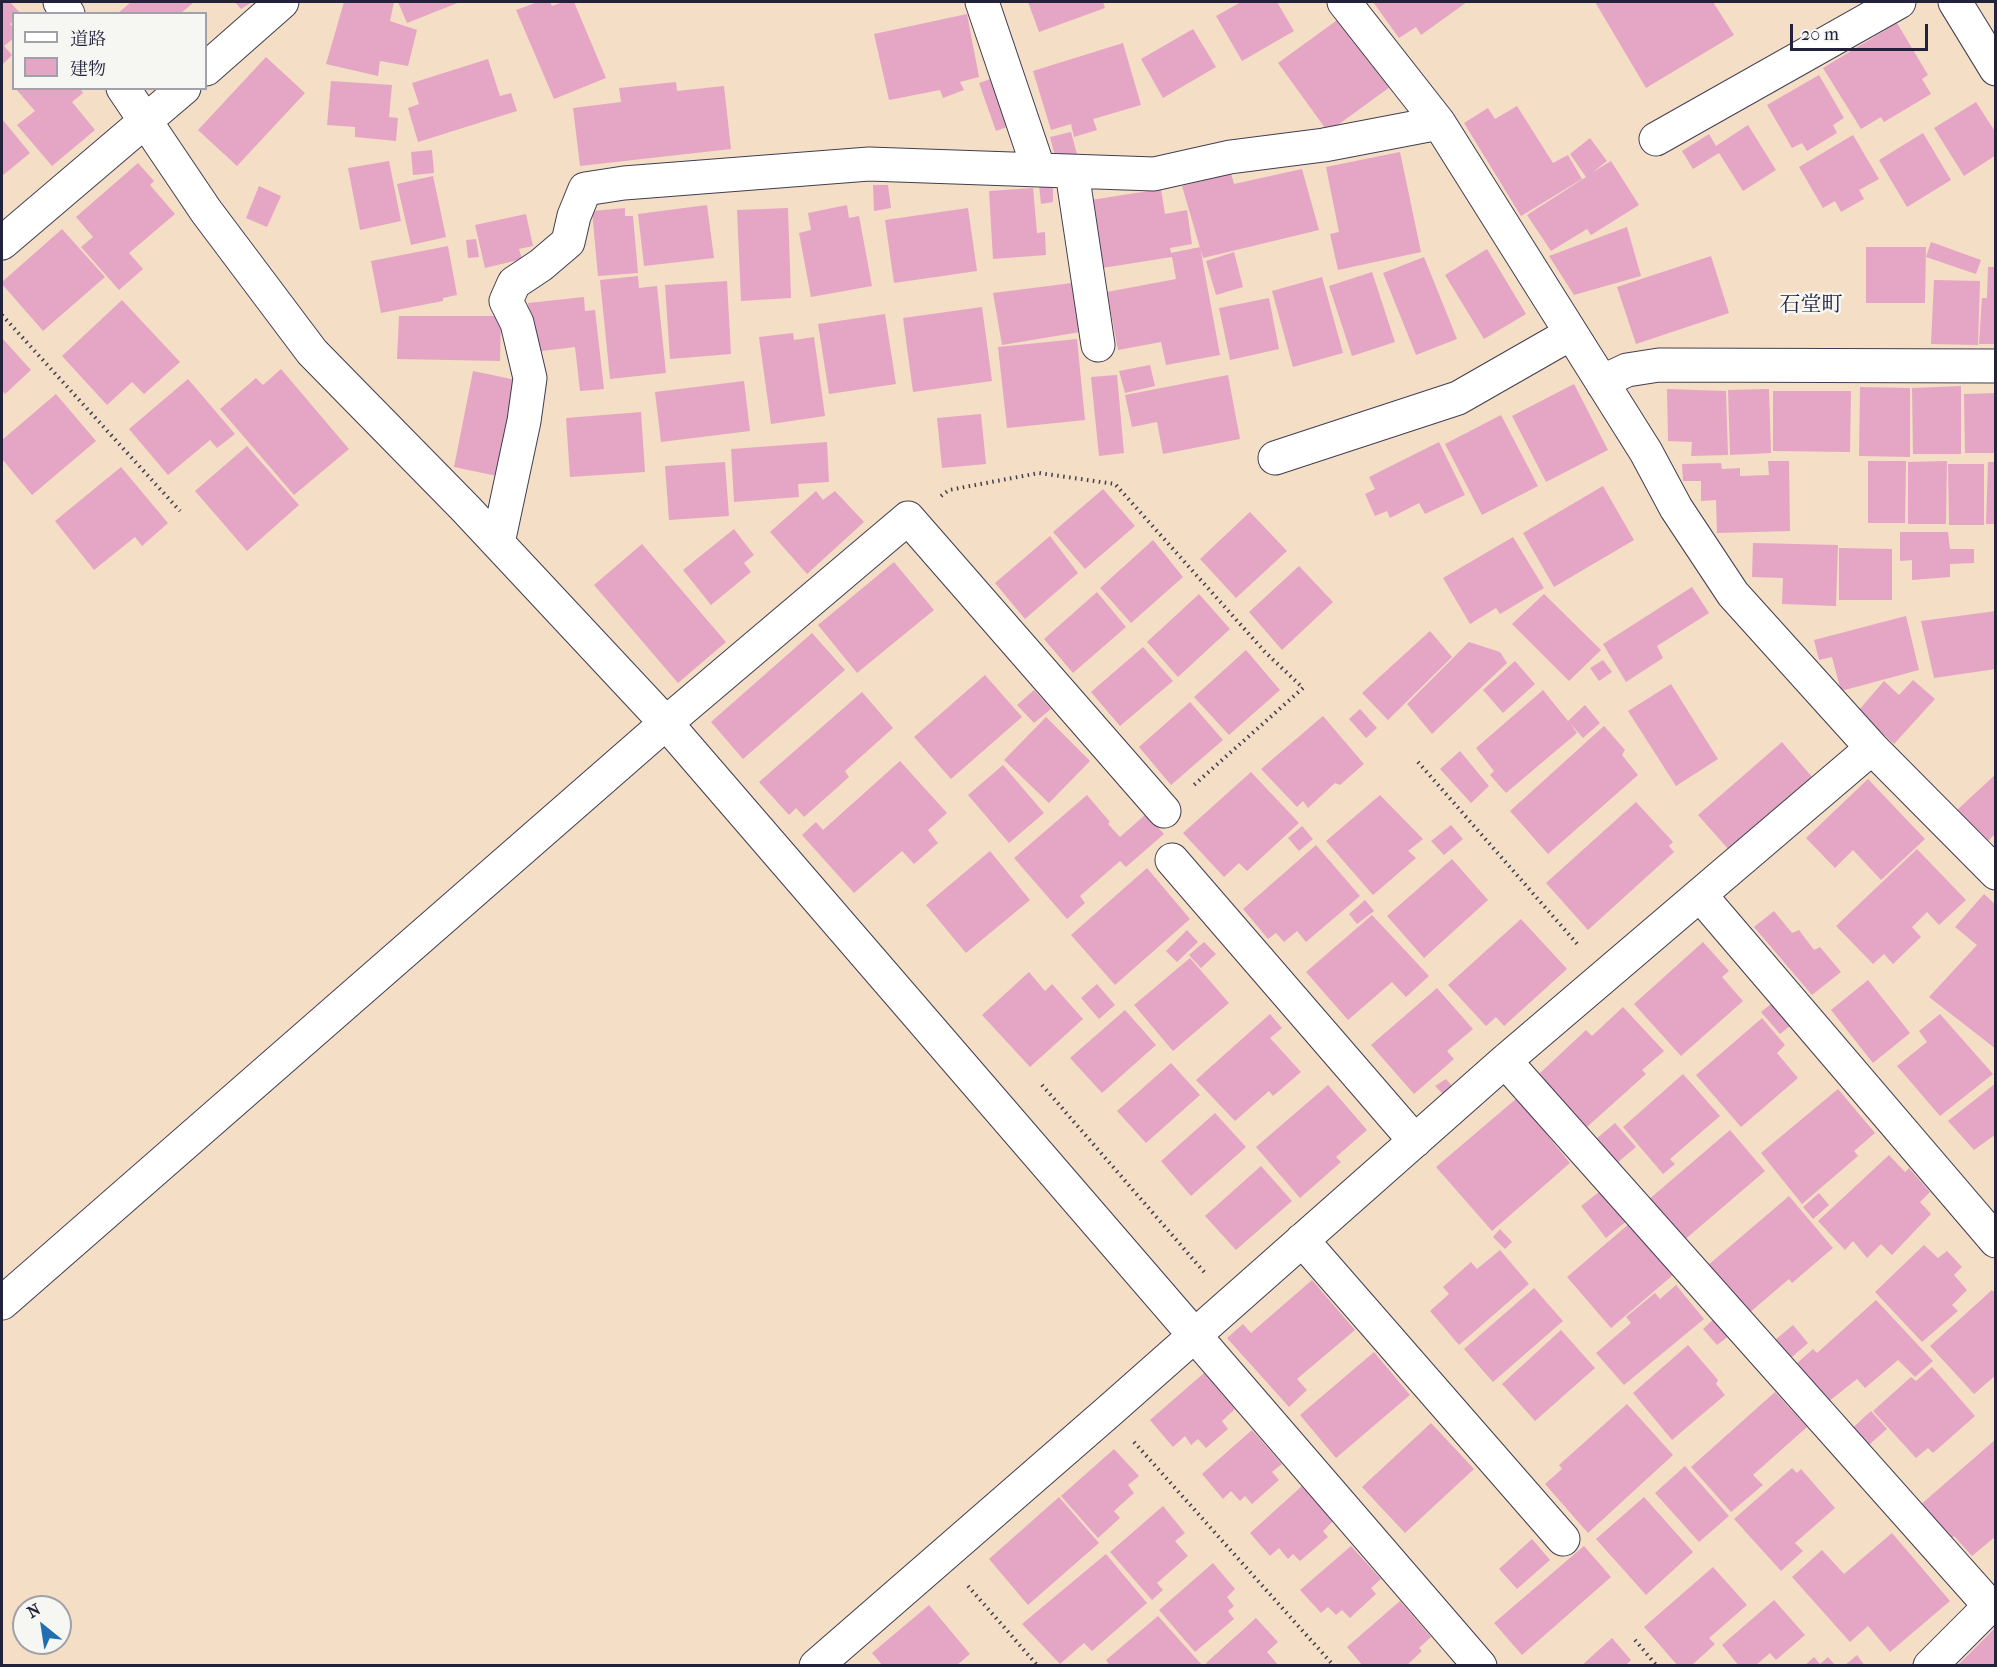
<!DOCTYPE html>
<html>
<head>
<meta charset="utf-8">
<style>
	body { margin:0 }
	#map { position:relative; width:1997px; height:1667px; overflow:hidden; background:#f4dec5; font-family:"IM FELL French Canon","Noto Serif JP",serif }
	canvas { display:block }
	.frame { position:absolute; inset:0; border:3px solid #22223b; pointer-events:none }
	.legend { position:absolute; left:12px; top:12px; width:195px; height:78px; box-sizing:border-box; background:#f6f6f2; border:2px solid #a1a1a9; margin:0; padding:8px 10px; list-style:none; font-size:18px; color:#22223b }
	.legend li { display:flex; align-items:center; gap:12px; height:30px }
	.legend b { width:30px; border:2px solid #a1a1a9 }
	.north { position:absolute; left:12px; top:1595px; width:60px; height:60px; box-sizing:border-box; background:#f6f6f2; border:2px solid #a1a1a9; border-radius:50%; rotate:330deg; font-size:16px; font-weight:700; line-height:24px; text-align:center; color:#22223b }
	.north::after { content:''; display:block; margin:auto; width:21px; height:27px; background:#1f6fb2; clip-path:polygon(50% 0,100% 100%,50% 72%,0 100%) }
	.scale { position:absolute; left:1790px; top:24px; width:138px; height:27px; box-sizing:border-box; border:3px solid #22223b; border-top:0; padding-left:8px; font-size:18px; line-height:21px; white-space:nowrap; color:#22223b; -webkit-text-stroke:4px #f6f6f2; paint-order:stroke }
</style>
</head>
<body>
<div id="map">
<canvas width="1997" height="1667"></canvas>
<div class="frame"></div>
<ul class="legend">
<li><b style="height:8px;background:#fff"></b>道路</li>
<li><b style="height:16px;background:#e5a6c5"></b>建物</li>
</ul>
<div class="north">N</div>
<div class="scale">20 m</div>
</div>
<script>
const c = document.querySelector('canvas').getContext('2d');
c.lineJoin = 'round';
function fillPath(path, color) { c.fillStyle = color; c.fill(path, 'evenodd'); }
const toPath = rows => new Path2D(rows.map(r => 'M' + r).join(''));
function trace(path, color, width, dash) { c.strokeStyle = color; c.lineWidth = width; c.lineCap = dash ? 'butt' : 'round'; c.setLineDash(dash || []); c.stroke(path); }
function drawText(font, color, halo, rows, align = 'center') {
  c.font = font + ' "IM FELL French Canon","Noto Serif JP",serif'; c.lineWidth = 5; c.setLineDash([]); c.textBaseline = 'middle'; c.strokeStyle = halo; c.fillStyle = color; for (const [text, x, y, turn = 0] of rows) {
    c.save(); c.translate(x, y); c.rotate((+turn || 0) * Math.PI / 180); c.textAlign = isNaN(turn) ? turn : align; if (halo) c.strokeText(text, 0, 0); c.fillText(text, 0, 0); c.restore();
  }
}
fillPath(toPath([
	[2,2,10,2,21,14,14,14,14,21,10,24,14,28,14,38,4,46,12,55,2,65],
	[131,2,194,2,180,14,117,14],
	[235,2,252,2,241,9],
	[344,2,394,2,390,21,417,30,408,66,380,61,378,76,326,64],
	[398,2,460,2,407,23],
	[538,2,550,2,552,6,563,2,574,2,606,78,554,99,516,10],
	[1028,2,1103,2,1105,8,1039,32],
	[1241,2,1277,2,1294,31,1242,61,1216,16],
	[1373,2,1467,2,1421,35,1416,27,1399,38],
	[1595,2,1713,2,1734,35,1646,88],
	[967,14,979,77,960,82,964,90,943,98,940,90,889,100,874,34],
	[1340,18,1390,87,1328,132,1278,63],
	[1897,23,1928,75,1922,79,1931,94,1884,122,1881,117,1861,129,1823,68],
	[1193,29,1216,67,1163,98,1141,59],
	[1123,43,1141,105,1093,119,1097,130,1074,137,1071,124,1051,130,1033,71],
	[266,57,305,93,237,166,198,130],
	[488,59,500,96,511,93,517,111,418,142,408,108,419,104,412,83],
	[1002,75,1018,123,996,131,979,83],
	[1819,75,1844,118,1833,125,1837,133,1807,151,1802,143,1792,148,1767,105],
	[331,81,392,85,389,117,398,118,396,141,355,137,355,127,327,125],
	[676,82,677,91,724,86,731,149,580,166,573,108,621,102,619,88],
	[15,88,80,88,83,93,72,102,95,130,52,166,17,125,35,111],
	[1976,102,1996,133,1996,155,1964,176,1934,128],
	[1517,106,1553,163,1568,155,1582,179,1521,216,1464,123,1488,108,1495,119],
	[2,119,30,153,2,176],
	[1748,125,1776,170,1743,191,1719,153,1693,169,1682,151,1709,134,1716,146],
	[1071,132,1078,158,1057,163,1050,137],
	[1923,133,1951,180,1907,207,1879,160],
	[1853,135,1879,179,1859,190,1864,199,1841,212,1835,201,1823,208,1799,167],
	[1590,138,1607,161,1593,172,1611,161,1639,205,1591,235,1587,229,1551,251,1527,215,1586,177,1570,154],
	[432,150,434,173,413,175,411,152],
	[1400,152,1421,252,1338,270,1330,234,1339,232,1326,167],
	[389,161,401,221,360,230,348,168],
	[138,163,154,181,150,185,175,214,129,253,143,269,119,290,81,247,93,237,76,217],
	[1302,169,1319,230,1203,258,1182,186,1231,173,1234,184],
	[433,176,446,237,411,245,397,184],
	[873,185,888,185,891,208,874,211],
	[1039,185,1053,185,1053,202,1041,204],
	[259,186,281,196,267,227,246,218],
	[1033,188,1037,233,1045,232,1046,255,993,259,989,191],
	[1161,189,1165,214,1187,210,1192,244,1170,248,1171,253,1200,247,1220,355,1166,365,1161,342,1118,350,1107,292,1176,279,1172,257,1102,268,1091,200],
	[707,205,714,258,644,266,638,214],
	[847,205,849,218,859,216,872,286,811,297,799,233,811,230,808,213],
	[625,208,625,216,633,216,638,273,598,276,592,211],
	[788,208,791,298,741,301,737,210],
	[968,208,977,271,894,283,885,220],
	[526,214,533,246,519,249,522,259,485,268,475,225],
	[1627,227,1641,276,1574,295,1549,256],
	[62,229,105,277,43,331,2,284,2,282],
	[476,239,479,257,468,258,466,240],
	[1931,242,1981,260,1976,274,1926,257],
	[448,246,457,295,443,298,443,301,381,313,371,261],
	[1866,247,1926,247,1925,303,1866,303],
	[1487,249,1526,314,1484,339,1445,275],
	[1234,252,1243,287,1216,295,1206,261],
	[1711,256,1729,313,1636,344,1617,287],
	[1424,257,1457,339,1416,355,1383,273],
	[1988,267,1996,267,1996,344,1979,344,1982,298,1987,298],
	[1372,272,1395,342,1352,356,1329,286],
	[638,276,639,288,657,286,666,373,610,379,600,280],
	[1322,277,1343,353,1293,367,1272,291],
	[1934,280,1980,281,1978,345,1931,344],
	[727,281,731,354,670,359,665,285],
	[1072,283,1080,332,1002,345,993,293],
	[584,297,585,311,595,310,604,389,580,391,575,347,534,352,528,303],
	[1269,298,1279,349,1230,360,1219,308],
	[122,300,180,362,144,394,132,382,107,405,62,356],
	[982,307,992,381,913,392,903,318],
	[885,314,896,384,829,394,818,324],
	[399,316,501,316,500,361,397,359],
	[793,333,794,340,814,337,825,416,771,424,759,337],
	[2,338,31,370,5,394,2,390],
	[1077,339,1085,420,1007,428,998,347],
	[1150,365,1155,386,1125,393,1119,371],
	[281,369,349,449,294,495,220,409,256,378,263,385],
	[473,371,521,381,502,477,454,467],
	[1117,375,1124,453,1099,456,1091,377],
	[1228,375,1240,439,1163,454,1157,422,1132,427,1125,395],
	[188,379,235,434,217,448,210,440,168,475,129,429],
	[744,381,750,431,661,442,655,392],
	[1574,384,1608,450,1546,482,1512,416],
	[1961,386,1961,454,1913,454,1912,388],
	[1860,387,1910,388,1910,457,1859,456],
	[1667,389,1726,391,1728,455,1691,456,1692,442,1668,441],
	[1769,389,1771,453,1730,455,1728,390],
	[1773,391,1851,391,1850,452,1773,451],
	[1996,393,1996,453,1965,453,1964,394],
	[56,394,96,441,32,495,2,459,2,440],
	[641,412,645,472,570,477,566,418],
	[981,414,986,464,942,468,937,418],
	[1501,415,1538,486,1482,515,1445,444],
	[827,442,829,482,798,484,799,497,734,502,731,449],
	[1439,442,1465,495,1425,514,1419,503,1390,518,1387,511,1375,516,1365,494,1375,489,1369,477],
	[247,446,299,505,247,551,195,491],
	[1768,461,1789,461,1790,531,1717,533,1716,500,1701,501,1701,481,1683,481,1682,464,1721,463,1722,469,1740,468,1740,476,1769,475],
	[1868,461,1906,461,1905,523,1868,523],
	[1947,461,1946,524,1908,524,1908,462],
	[725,462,729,516,669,520,665,466],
	[1988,462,1996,462,1996,524,1986,524],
	[1948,464,1984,464,1984,525,1949,525],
	[121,467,168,523,142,546,135,537,94,570,55,521],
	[1603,486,1634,540,1554,587,1523,533],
	[1103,489,1135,526,1085,569,1053,532],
	[816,491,823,500,835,491,864,522,807,574,770,532],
	[1250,512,1287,551,1236,598,1200,559],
	[734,529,754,555,744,563,751,572,711,605,683,570],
	[1900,532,1948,532,1950,549,1974,549,1974,563,1950,564,1950,577,1912,580,1912,560,1900,561],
	[1050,536,1078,573,1025,619,995,583],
	[1513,537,1544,588,1500,614,1496,608,1470,624,1443,578],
	[1153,540,1183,577,1131,623,1100,588],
	[1753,543,1838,545,1836,606,1782,604,1783,578,1752,577],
	[642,544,726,642,678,683,594,585],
	[1839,548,1892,549,1892,600,1839,600],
	[894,562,934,610,857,673,818,625],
	[1299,566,1333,602,1282,650,1249,612],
	[1692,587,1709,613,1657,646,1663,658,1626,682,1603,644],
	[1097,592,1126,627,1073,673,1044,639],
	[1199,594,1230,629,1178,677,1147,642],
	[1544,594,1601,650,1569,681,1512,624],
	[1996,611,1996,669,1934,678,1921,621],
	[1906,616,1919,670,1841,691,1832,657,1819,660,1814,640],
	[1430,631,1452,657,1388,720,1362,693],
	[812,633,845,670,743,759,711,722],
	[1469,642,1500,652,1507,663,1432,734,1407,704],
	[1143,647,1173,681,1120,726,1091,692],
	[1246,650,1280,690,1229,735,1194,697],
	[1603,660,1612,672,1599,681,1590,668],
	[1515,661,1535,684,1503,713,1483,690],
	[985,675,1022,717,951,779,914,737],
	[1913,680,1935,699,1894,744,1858,711,1884,681,1899,695],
	[1671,684,1718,759,1676,786,1628,711],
	[1034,690,1051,709,1034,723,1017,705],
	[1543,690,1568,721,1585,705,1600,723,1583,738,1570,723,1577,733,1506,793,1490,775,1494,771,1476,748],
	[862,692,893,728,845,771,849,777,804,817,796,808,789,815,759,782],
	[1190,702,1223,740,1171,785,1139,747],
	[1360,709,1377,728,1366,738,1349,719],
	[1323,716,1364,764,1340,785,1335,783,1308,808,1303,801,1297,807,1261,769],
	[1046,717,1090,761,1049,803,1004,760],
	[1604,726,1625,750,1622,755,1638,775,1548,854,1510,811],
	[1782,742,1812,777,1729,850,1698,815],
	[1460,751,1489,786,1471,803,1440,769],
	[900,761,947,813,928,830,938,843,914,864,902,851,854,893,802,835,816,822,823,830],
	[1003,765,1044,813,1009,843,968,795],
	[1251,772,1299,823,1247,871,1239,863,1224,877,1183,833],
	[1996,774,1996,833,1987,842,1957,810],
	[1868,779,1925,839,1881,880,1853,850,1835,868,1806,838],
	[1087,795,1110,822,1108,824,1120,837,1146,814,1164,834,1126,867,1120,861,1080,896,1085,903,1067,919,1014,858],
	[1380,795,1423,839,1408,851,1416,858,1373,895,1326,841],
	[1636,802,1673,842,1669,846,1674,852,1588,930,1546,883],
	[1451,825,1463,839,1444,855,1431,841],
	[1302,826,1313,839,1299,851,1288,838],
	[1316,845,1360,896,1306,942,1297,931,1284,942,1276,933,1268,939,1243,909],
	[1917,849,1966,900,1939,925,1927,912,1912,927,1921,937,1893,964,1884,954,1873,964,1836,926],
	[990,851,1030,900,966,953,926,905],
	[1452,859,1488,900,1424,958,1387,916],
	[1147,868,1190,919,1115,985,1071,935],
	[1984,894,1996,905,1996,1049,1929,997,1977,945,1955,927],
	[1365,900,1374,911,1357,924,1349,914],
	[1774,911,1792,933,1799,930,1814,950,1820,947,1841,972,1812,995,1754,927],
	[1372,915,1429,976,1406,997,1392,982,1348,1020,1306,972],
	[1521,919,1567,969,1504,1026,1496,1017,1486,1026,1448,985],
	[1187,930,1198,942,1177,962,1166,951],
	[1204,942,1216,954,1201,968,1189,955],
	[1703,942,1729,971,1722,977,1743,1001,1681,1056,1634,1004],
	[1190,958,1229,1003,1173,1051,1134,1005],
	[1029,972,1045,991,1052,984,1083,1019,1030,1067,982,1015],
	[1868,980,1910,1033,1873,1063,1831,1010],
	[1097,984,1115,1005,1099,1019,1081,998],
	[1437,988,1473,1029,1447,1051,1454,1059,1414,1094,1371,1045],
	[1776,1000,1795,1022,1780,1034,1761,1012],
	[1623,1007,1664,1051,1642,1070,1646,1074,1587,1127,1539,1074,1586,1030,1592,1036],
	[1125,1010,1156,1045,1102,1093,1070,1058],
	[1270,1014,1282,1028,1270,1038,1301,1072,1273,1096,1269,1091,1235,1121,1196,1080],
	[1940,1014,1993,1074,1940,1116,1897,1066,1927,1042,1919,1031],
	[1762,1018,1785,1045,1777,1053,1798,1078,1741,1127,1696,1075],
	[1171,1063,1200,1095,1146,1143,1117,1111],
	[1683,1074,1720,1116,1670,1159,1675,1164,1663,1174,1623,1127],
	[1446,1079,1452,1086,1444,1095,1435,1086],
	[1996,1083,1996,1134,1974,1150,1948,1121],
	[1328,1085,1367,1130,1336,1157,1341,1162,1300,1198,1256,1147],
	[1838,1089,1875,1133,1854,1151,1858,1156,1802,1204,1761,1153],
	[1517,1098,1570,1163,1492,1231,1436,1167],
	[1215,1113,1246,1147,1191,1196,1161,1161],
	[1615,1123,1636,1147,1617,1163,1596,1139],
	[1730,1130,1765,1171,1682,1242,1647,1201],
	[1889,1155,1905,1172,1909,1168,1930,1192,1920,1202,1931,1214,1892,1255,1881,1244,1867,1258,1853,1241,1845,1250,1818,1221],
	[1261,1166,1292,1201,1236,1250,1205,1216],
	[1603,1189,1628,1220,1606,1238,1581,1206],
	[1819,1193,1829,1205,1813,1219,1803,1207],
	[1789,1196,1833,1248,1792,1283,1789,1279,1748,1314,1707,1266],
	[1630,1223,1673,1275,1611,1328,1567,1277],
	[1500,1229,1512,1242,1505,1249,1493,1237],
	[1924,1245,1938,1258,1947,1251,1962,1267,1954,1275,1967,1290,1952,1305,1958,1311,1922,1342,1875,1292],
	[1500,1250,1529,1284,1459,1345,1430,1311,1449,1294,1443,1287,1471,1262,1477,1269],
	[1312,1280,1355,1330,1297,1379,1307,1390,1289,1407,1227,1338,1243,1324,1251,1333],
	[1676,1285,1704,1319,1624,1385,1596,1353,1631,1323,1626,1317,1655,1293,1660,1299],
	[1534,1288,1563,1321,1493,1382,1464,1349],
	[1992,1290,1996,1294,1996,1375,1974,1394,1930,1346],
	[1876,1300,1933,1361,1915,1377,1898,1360,1865,1388,1857,1379,1828,1402,1795,1365,1813,1349,1817,1353],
	[1715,1318,1730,1335,1717,1345,1703,1329],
	[1793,1325,1808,1343,1785,1363,1769,1345],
	[1561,1330,1595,1368,1535,1421,1502,1384],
	[1688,1345,1718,1380,1716,1384,1725,1395,1672,1440,1633,1393],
	[1374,1352,1410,1395,1336,1458,1300,1415],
	[1932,1367,1975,1416,1933,1453,1928,1448,1916,1458,1873,1411,1911,1377,1916,1381],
	[1204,1373,1235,1409,1222,1421,1228,1429,1206,1448,1198,1439,1191,1445,1185,1436,1173,1447,1150,1420],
	[1775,1392,1807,1427,1753,1475,1763,1485,1731,1512,1691,1467],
	[1627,1404,1673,1455,1588,1533,1545,1484,1562,1469,1559,1465],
	[1871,1411,1887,1429,1862,1451,1847,1433],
	[1431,1423,1474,1469,1405,1533,1362,1487],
	[1252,1430,1282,1464,1272,1472,1279,1480,1252,1504,1245,1496,1240,1501,1231,1491,1223,1499,1202,1474],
	[1996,1439,1996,1536,1972,1556,1954,1536,1948,1542,1918,1507],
	[1114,1449,1139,1476,1128,1485,1134,1493,1114,1511,1120,1518,1098,1538,1061,1496],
	[1685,1466,1729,1516,1699,1542,1655,1493],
	[1792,1468,1797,1473,1801,1469,1835,1508,1795,1543,1803,1551,1781,1571,1734,1519],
	[1302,1486,1333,1521,1323,1531,1328,1537,1300,1561,1293,1554,1288,1559,1279,1548,1270,1556,1250,1533],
	[1059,1497,1099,1543,1028,1605,989,1559],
	[1644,1497,1693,1552,1646,1595,1596,1539],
	[1163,1506,1185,1533,1175,1541,1188,1556,1157,1583,1163,1590,1152,1600,1110,1552],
	[1892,1533,1950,1601,1890,1652,1868,1626,1850,1642,1792,1577,1822,1550,1844,1574],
	[1532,1539,1550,1560,1517,1589,1499,1569],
	[1351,1546,1381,1579,1371,1588,1376,1594,1350,1618,1342,1610,1336,1615,1328,1607,1321,1613,1300,1590],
	[1584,1546,1611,1577,1522,1655,1494,1623],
	[1106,1554,1147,1603,1092,1651,1084,1643,1060,1664,1022,1624],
	[1213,1563,1235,1589,1227,1597,1234,1606,1228,1611,1234,1619,1195,1652,1159,1610],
	[1713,1567,1747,1605,1709,1638,1715,1644,1691,1666,1678,1666,1644,1627],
	[1774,1600,1805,1635,1776,1660,1770,1653,1755,1666,1739,1666,1722,1645],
	[1400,1601,1431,1637,1419,1648,1422,1651,1406,1666,1378,1666,1376,1664,1374,1666,1363,1666,1347,1647],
	[929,1605,970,1654,956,1666,883,1666,872,1653],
	[1158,1616,1201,1664,1110,1666,1106,1660],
	[1256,1618,1278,1642,1267,1652,1279,1666,1208,1666,1206,1663],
	[1996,1627,1996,1666,1957,1666],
	[1612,1638,1631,1660,1625,1666,1581,1666],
	[1857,1655,1865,1666,1844,1666],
	[1814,1657,1820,1664,1828,1657,1836,1666,1804,1666]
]), '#e5a6c5');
const minor = toPath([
	[60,2,68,14],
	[982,2,1039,170],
	[1344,2,1439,123,1646,452,1676,508,1733,594,1872,748,1996,873],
	[206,69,282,2],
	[123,88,206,211,312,352,466,509,666,723,1480,1666],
	[1656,139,1899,2],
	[1072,172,1098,345],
	[2,243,184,88],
	[1603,384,1610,378,1627,370,1659,365,1996,366],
	[1275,458,1458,398,1570,334],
	[498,543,524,421,530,378,517,323,506,301,514,283,541,265,568,242,574,216,585,189,624,183,869,164,1154,174,1230,157,1324,145,1439,123],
	[1172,860,1415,1141],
	[1700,895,1996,1241],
	[1505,1061,1990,1606,1930,1666],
	[1302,1240,1563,1539],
	[2,1303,666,723,908,518,1164,811],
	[816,1666,1108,1412,1505,1061,1872,748]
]);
const tertiary = toPath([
	[1955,2,1996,69]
]);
trace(minor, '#423e50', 35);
trace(tertiary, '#423e50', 35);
trace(toPath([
	[2,315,180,511],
	[941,496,949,490,1039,473,1115,484,1265,652,1303,688,1194,785],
	[1418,762,1579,946],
	[1042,1085,1205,1273],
	[1134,1442,1334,1666],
	[968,1586,1038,1666],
	[1635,1640,1657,1666]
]), '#423e50', 4, [1.5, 4.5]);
trace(minor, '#fff', 33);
trace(tertiary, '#fff', 33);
drawText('21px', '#22223b', '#f6f6f2', [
	["石堂町",1811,306]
]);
</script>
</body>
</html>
